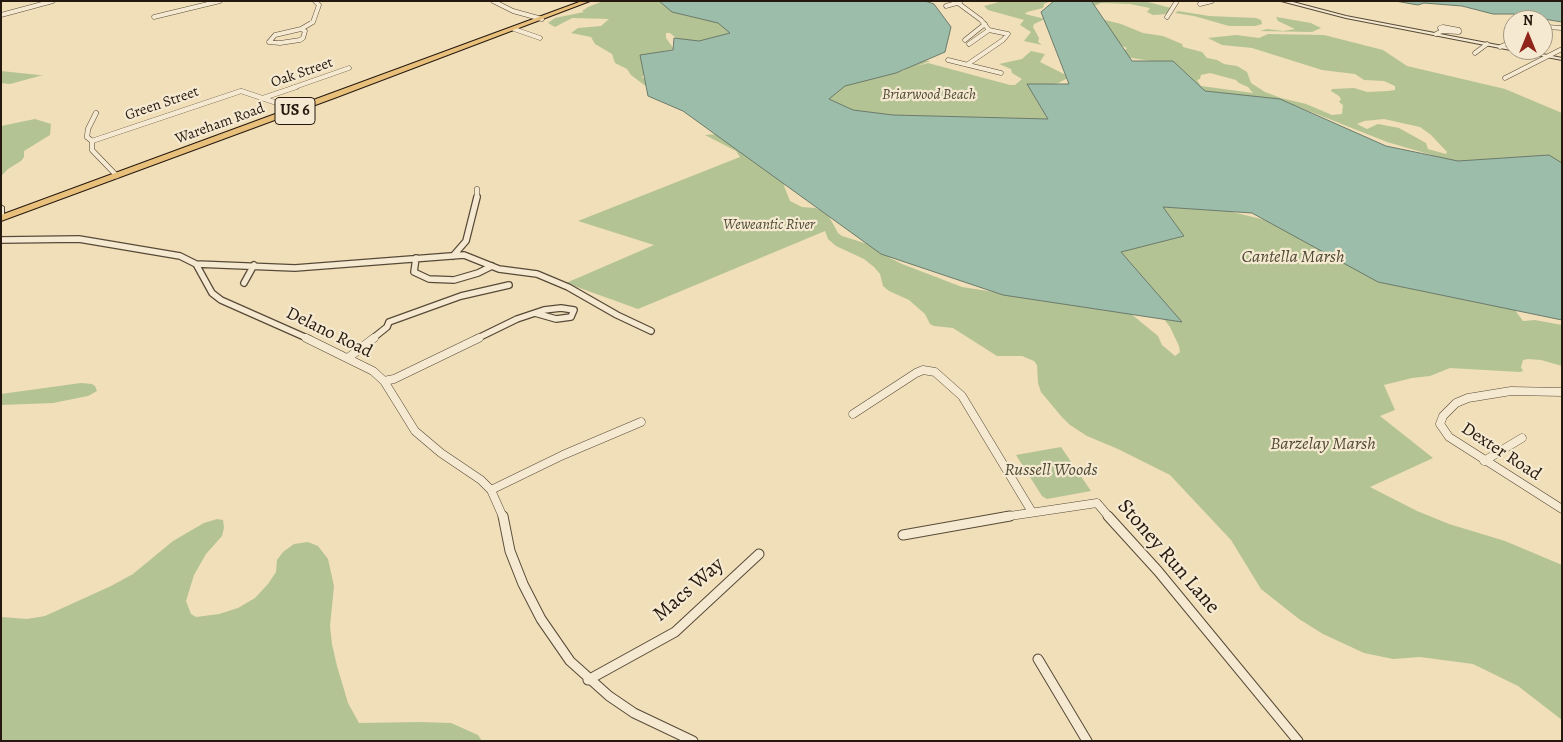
<!DOCTYPE html>
<html>
<head>
<meta charset="utf-8">
<style>
	body { margin:0 }
	#map { position:relative; width:1563px; height:742px; overflow:hidden; background:#f0dfb8; font-family:Alegreya,serif }
	canvas { display:block }
	.frame { position:absolute; inset:0; border:2px solid #25180e; pointer-events:none }
	.north { position:absolute; left:1503px; top:10px; width:50px; height:50px; box-sizing:border-box; background:#f5ead1; border:1px solid #a29683; border-radius:50%; rotate:0deg; font-size:14px; font-weight:700; line-height:20px; text-align:center; color:#25180e }
	.north::after { content:''; display:block; margin:auto; width:18px; height:22px; background:#8f2418; clip-path:polygon(50% 0,100% 100%,50% 72%,0 100%) }
</style>
</head>
<body>
<div id="map">
<canvas width="1563" height="742"></canvas>
<div class="frame"></div>
<div class="north">N</div>
</div>
<script>
const c = document.querySelector('canvas').getContext('2d');
c.lineJoin = 'round';
function fillPath(path, color) { c.fillStyle = color; c.fill(path, 'evenodd'); }
const toPath = rows => new Path2D(rows.map(r => 'M' + r).join(''));
function trace(path, color, width, dash) { c.strokeStyle = color; c.lineWidth = width; c.lineCap = dash ? 'butt' : 'round'; c.setLineDash(dash || []); c.stroke(path); }
function drawText(font, color, halo, rows, align = 'center') {
  c.font = font + ' Alegreya,serif'; c.lineWidth = 4.5; c.setLineDash([]); c.textBaseline = 'middle'; c.strokeStyle = halo; c.fillStyle = color; for (const [text, x, y, turn = 0] of rows) {
    c.save(); c.translate(x, y); c.rotate((+turn || 0) * Math.PI / 180); c.textAlign = isNaN(turn) ? turn : align; if (halo) c.strokeText(text, 0, 0); c.fillText(text, 0, 0); c.restore();
  }
}
fillPath(toPath([
	[603,1,663,1,737,30,719,40,693,42,676,38,670,33,666,33,666,38,674,49,643,56,647,71,642,77,653,86,651,90,631,75,627,69,615,63,612,54,595,44,591,37,571,33,578,28,601,26,609,19,572,18,555,27,548,23,555,18,584,12,582,11,588,7],
	[1003,1,1051,1,1044,4,1043,8,1027,12,1025,14,1045,19,1034,24,1033,27,1039,38,1038,42,1042,45,1024,41,1031,32,1020,25,1024,20,988,10,984,6],
	[1112,1,1144,1,1171,8,1170,12,1167,14,1153,15,1147,12,1150,8,1130,4,1101,3,1090,8,1100,12,1098,16,1105,20,1121,24,1143,33,1163,36,1182,44,1183,47,1202,52,1207,58,1217,60,1224,64,1237,66,1247,72,1251,83,1265,92,1281,98,1306,104,1332,115,1342,114,1343,105,1339,102,1341,99,1339,96,1331,91,1332,89,1354,88,1367,92,1388,91,1395,90,1395,86,1384,81,1364,80,1355,74,1322,70,1252,48,1222,45,1208,38,1236,35,1259,38,1268,34,1324,35,1383,50,1407,66,1505,89,1562,113,1562,170,1538,163,1503,160,1484,161,1479,163,1479,167,1473,167,1387,142,1299,107,1258,98,1183,88,1180,87,1186,83,1187,77,1178,67,1164,63,1119,56,1127,48,1112,42,1100,20,1092,16,1086,8,1088,5,1096,2],
	[1210,73,1236,80,1239,83,1248,87,1253,93,1201,86,1197,80,1200,79,1201,75],
	[1384,119,1420,127,1431,135,1447,152,1446,154,1428,149,1426,143,1399,128,1378,124,1367,129,1357,124,1364,121],
	[1178,11,1209,16,1256,18,1261,20,1262,24,1255,26,1229,26,1194,16,1175,13],
	[1276,17,1311,23,1321,28,1312,32,1260,31,1267,29,1283,31,1295,29,1278,21],
	[1031,51,1045,54,1040,62,1068,76,1068,78,1058,83,1039,87,1055,100,1052,113,1045,125,1027,129,994,129,888,123,843,114,825,105,823,99,826,97,826,93,832,88,868,76,903,71,921,60,930,61,917,66,928,63,1010,85,1015,85,1022,79,1012,73,1011,69,999,64,1022,59],
	[1,71,39,75,43,75,10,84,1,83],
	[35,119,51,124,50,135,24,151,24,157,21,161,8,169,1,176,1,126],
	[718,134,789,180,784,186,790,201,802,207,815,208,827,213,838,233,842,236,880,248,890,258,902,264,962,287,1130,313,1158,336,1162,345,1175,356,1180,352,1179,346,1170,327,1146,295,1106,250,1147,205,1228,211,1261,219,1515,310,1523,321,1535,320,1562,325,1562,366,1541,360,1528,359,1523,360,1521,367,1523,371,1520,372,1450,368,1430,376,1412,378,1384,385,1395,410,1380,416,1433,458,1370,487,1417,511,1449,524,1505,541,1562,565,1562,720,1518,686,1473,664,1420,657,1393,659,1364,653,1323,634,1299,619,1261,589,1231,540,1170,475,1118,449,1087,436,1070,425,1061,416,1041,392,1038,383,1037,365,1034,361,1022,356,997,356,953,328,934,326,930,324,925,314,909,300,889,291,883,286,880,274,874,267,864,259,836,246,828,239,825,231,638,309,566,283,654,245,578,221,740,157,736,151,705,135],
	[81,383,92,384,95,386,97,391,88,396,53,403,1,405,1,394],
	[1061,447,1091,491,1047,499,1042,496,1016,455],
	[217,519,223,520,224,528,222,536,206,554,194,575,186,601,191,614,196,617,219,614,238,608,255,598,268,584,276,572,277,560,283,552,294,544,308,542,318,546,328,559,334,586,330,626,332,644,337,666,348,703,359,723,420,722,451,723,478,735,482,741,1,741,1,617,27,619,45,616,111,586,133,574,173,541,204,523]
]), '#b4c393');
const water = toPath([
	[659,1,925,1,934,4,951,27,945,52,896,73,845,86,829,99,853,110,893,115,1048,119,1027,84,1069,84,1041,12,1054,1,1120,1,1092,2,1132,61,1173,61,1205,91,1280,99,1386,146,1458,161,1549,155,1562,163,1562,320,1378,282,1252,213,1163,207,1184,236,1121,252,1182,322,1003,295,881,254,683,111,648,96,640,55,673,50,674,38,699,41,730,33,718,23,672,12,659,1],
	[1395,1,1562,1,1562,22,1513,14,1493,14,1462,6,1424,3,1418,5,1395,1]
]);
fillPath(water, '#9bbda9');
trace(water, '#6c7b6b', 1);
const minorFar4 = toPath([
	[493,1,513,11,542,19],
	[958,3,981,20,989,30,1008,34,1003,40,968,64],
	[1200,4,1212,1],
	[946,6,960,2],
	[1,15,53,1],
	[154,17,220,1],
	[1167,17,1177,1],
	[1443,27,1459,30,1459,32,1442,31,1440,28,1443,27],
	[301,29,305,31,303,38,300,40,280,43,269,42,275,35,301,29],
	[301,29,313,22,319,5,315,1],
	[514,29,540,38],
	[1543,29,1547,27,1562,28],
	[1436,34,1442,31],
	[965,40,985,24],
	[969,44,989,30],
	[1500,47,1513,41],
	[1475,53,1487,44],
	[948,60,1001,73],
	[1505,78,1562,49],
	[292,88,349,68]
]);
const minorFar3 = toPath([
	[263,98,296,87],
	[96,113,88,129,87,137,92,141,92,150,117,176],
	[92,141,241,91,298,110],
	[477,198,477,189]
]);
const minorFar2 = toPath([
	[1,240,79,239,180,256,196,264,212,293,221,300,309,339],
	[453,256,466,241,477,197],
	[416,258,414,272,429,279,454,280,478,273,492,266],
	[196,264,295,268,464,255,499,269,537,274,568,287,617,315,651,331],
	[244,283,254,265],
	[372,339,387,327,389,322,461,296,509,285],
	[476,339,517,319,544,310,561,308,574,310,571,317,556,319,535,313]
]);
const minorFar1 = toPath([
	[306,338,373,371,384,381,415,431,441,453,481,480,491,490,503,517],
	[348,358,374,338],
	[384,381,394,379,479,338],
	[1562,392,1511,391,1468,398,1456,403,1443,416,1440,424,1449,437,1562,509],
	[853,414,916,373,923,370,935,372,962,396,1032,512],
	[1484,461,1522,438],
	[491,490,563,455,641,422],
	[1003,517,1097,503,1109,517]
]);
const minor = toPath([
	[503,516,510,551,523,584,541,619,570,661,609,696,634,713,693,741],
	[1108,516,1158,571,1298,741],
	[903,535,1010,516],
	[1038,659,1087,741],
	[588,680,675,632,759,554]
]);
const tertiary = toPath([
	[1281,1,1289,1,1346,16,1513,48,1513,50,1523,50,1562,58,1562,60,1346,18,1281,1],
	[1,205,4,207,4,219,1,221,1,205]
]);
const primary = toPath([
	[582,1,590,1,337,97,1,221,1,215,582,1]
]);
trace(minorFar4, '#584a38', 5);
trace(minorFar3, '#584a38', 5.5);
trace(minorFar2, '#584a38', 8);
trace(minorFar1, '#584a38', 9);
trace(minor, '#584a38', 11);
trace(tertiary, '#584a38', 2);
trace(primary, '#25180e', 2);
trace(minorFar4, '#f5ead1', 4);
trace(minorFar3, '#f5ead1', 4.5);
trace(minorFar2, '#f5ead1', 5.5);
trace(minorFar1, '#f5ead1', 8);
trace(minor, '#f5ead1', 9);
fillPath(tertiary, '#f5ead1');
fillPath(primary, '#e8c07c');
drawText('15px', '#25180e', '#f5ead1', [
	["Oak Street",302,73,-19],
	["Green Street",162,104,-19],
	["Wareham Road",220,124,-20]
]);
drawText('italic 15px', '#504b36', '#f5ead1', [
	["Briarwood Beach",929,95],
	["Weweantic River",769,225]
]);
for (const [x, y, w] of [
	[295,111,40]
]) { const box = new Path2D(); box.roundRect(x - w / 2, y - 13.5, w, 27, 4); c.fillStyle = '#f5ead1'; c.fill(box); trace(box, '#25180e', 1); }
drawText('bold 16px', '#25180e', null, [
	["US 6",295,111]
]);
drawText('italic 18px', '#504b36', '#f5ead1', [
	["Cantella Marsh",1293,258],
	["Barzelay Marsh",1323,445],
	["Russell Woods",1051,471]
]);
drawText('18px', '#25180e', '#f5ead1', [
	["Delano Road",329,333,26],
	["Dexter Road",1501,452,33]
]);
drawText('21px', '#25180e', '#f5ead1', [
	["Stoney Run Lane",1168,557,49],
	["Macs Way",689,590,-41]
]);
</script>
</body>
</html>
